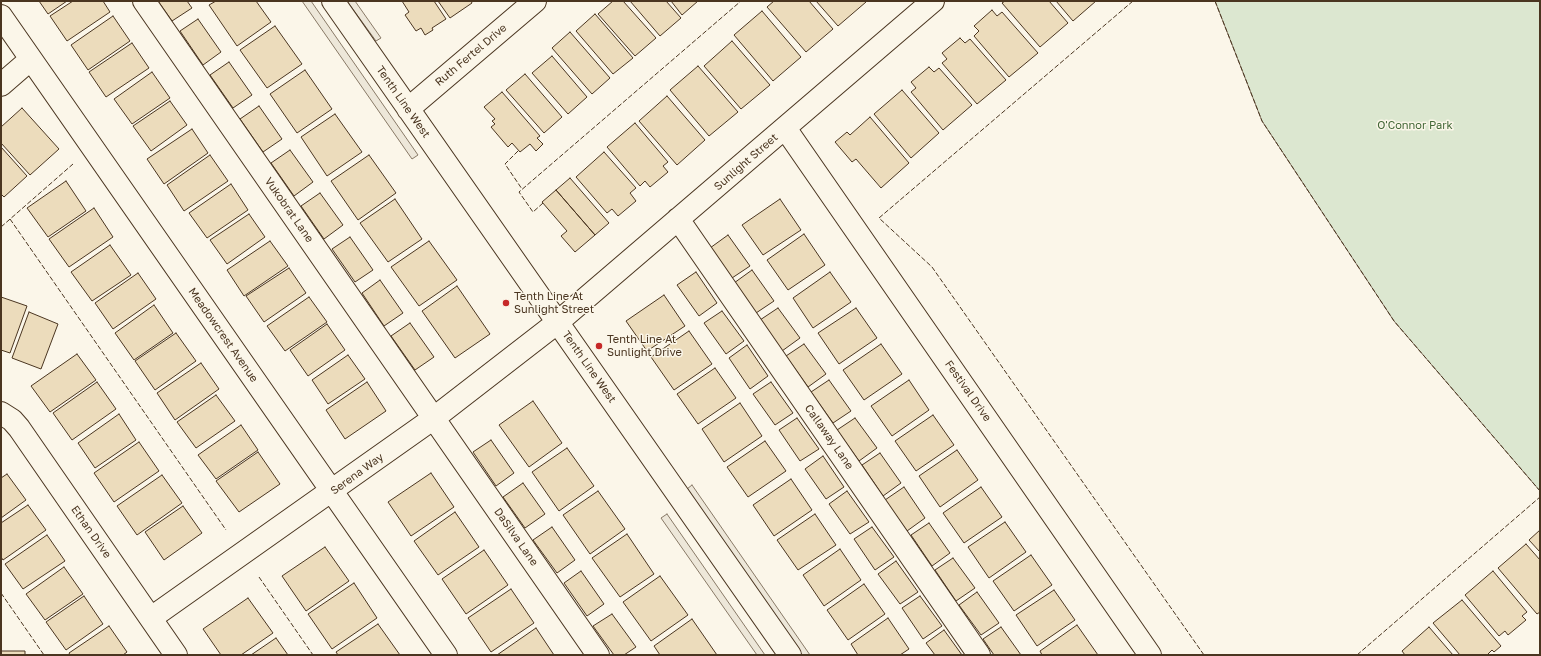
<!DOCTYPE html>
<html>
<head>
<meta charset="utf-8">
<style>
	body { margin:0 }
	#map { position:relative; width:1541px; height:656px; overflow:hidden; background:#fbf6e9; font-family:"Golos Text",sans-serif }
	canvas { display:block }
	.frame { position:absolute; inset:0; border:2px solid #4a3520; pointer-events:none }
</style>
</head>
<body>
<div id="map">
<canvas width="1541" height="656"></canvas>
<div class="frame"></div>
</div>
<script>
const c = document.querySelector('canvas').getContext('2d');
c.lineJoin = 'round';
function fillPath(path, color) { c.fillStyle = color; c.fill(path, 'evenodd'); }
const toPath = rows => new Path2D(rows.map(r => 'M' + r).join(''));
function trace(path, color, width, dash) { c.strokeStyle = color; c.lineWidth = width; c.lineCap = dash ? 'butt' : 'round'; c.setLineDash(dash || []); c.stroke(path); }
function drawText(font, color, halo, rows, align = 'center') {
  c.font = font + ' "Golos Text",sans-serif'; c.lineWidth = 3; c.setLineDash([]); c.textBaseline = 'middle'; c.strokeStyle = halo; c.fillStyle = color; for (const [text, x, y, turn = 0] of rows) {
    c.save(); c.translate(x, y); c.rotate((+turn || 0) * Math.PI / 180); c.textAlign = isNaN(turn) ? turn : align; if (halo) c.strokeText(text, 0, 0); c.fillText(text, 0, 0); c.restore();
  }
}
const green = toPath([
	[1215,1,1540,1,1540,491,1394,321,1262,121,1215,1]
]);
fillPath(green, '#dce7d0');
trace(green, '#887966', 1);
const parking = toPath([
	[302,1,311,1,418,155,412,159,302,1],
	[347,1,355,1,381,38,376,41,347,1],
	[692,485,810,655,802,655,687,489,692,485],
	[667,514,765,655,757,655,661,518,667,514]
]);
fillPath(parking, '#ede7d9');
trace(parking, '#887966', 1);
const building = toPath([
	[39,1,67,1,48,14,39,1],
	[73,1,103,1,110,12,67,41,50,16,73,1],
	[158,1,187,1,192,8,172,21,158,1],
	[216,1,256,1,271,22,237,46,209,5,216,1],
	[402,1,434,1,446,19,432,28,433,30,425,35,421,28,416,31,405,15,409,12,402,1],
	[438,1,471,1,472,3,450,18,438,1],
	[613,1,623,1,656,38,635,56,598,14,613,1],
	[630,1,666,1,681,18,660,36,630,1],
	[671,1,698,1,682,15,671,1],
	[774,1,809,1,833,29,806,52,767,7,774,1],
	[816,1,865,1,866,2,838,26,816,1],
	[1005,1,1049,1,1068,23,1040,47,1002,3,1005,1],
	[1056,1,1096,1,1073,21,1056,1],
	[992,10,997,16,1002,12,1038,53,1009,77,974,36,979,31,974,26,992,10],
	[762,11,801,57,773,81,734,35,762,11],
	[595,14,633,58,613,74,576,31,595,14],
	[113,16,130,41,88,70,71,45,113,16],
	[198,19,221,52,203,65,180,31,198,19],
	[275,26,302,64,267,88,240,50,275,26],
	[570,32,610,78,592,94,552,48,570,32],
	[960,38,965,43,970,39,1006,80,977,104,942,63,947,59,942,53,960,38],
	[732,41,770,85,741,109,704,66,732,41],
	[132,43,149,68,106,97,89,72,132,43],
	[552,56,587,97,568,114,532,73,552,56],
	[229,62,252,95,233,108,210,75,229,62],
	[698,66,738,112,709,136,670,90,698,66],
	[929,67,934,72,939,68,972,105,943,130,911,92,916,88,911,82,929,67],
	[305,70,332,109,297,133,270,94,305,70],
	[152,72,170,98,132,124,114,99,152,72],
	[525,74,562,117,544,133,506,90,525,74],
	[902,90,939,133,911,158,874,114,902,90],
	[502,92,540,136,537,138,543,144,536,151,530,144,520,152,512,143,508,147,491,127,495,124,492,121,495,119,484,107,502,92],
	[667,96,705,140,677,165,639,121,667,96],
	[170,101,187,125,151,151,133,126,170,101],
	[259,106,282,139,263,152,240,119,259,106],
	[22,108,59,149,30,175,1,143,1,127,22,108],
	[335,114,362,152,327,176,301,137,335,114],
	[870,117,909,163,881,188,856,159,852,162,835,142,847,132,850,135,870,117],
	[635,123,668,162,663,166,668,172,650,187,645,181,640,186,607,147,635,123],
	[192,129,208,153,164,184,147,159,192,129],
	[1,147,27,176,4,197,1,194,1,147],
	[290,150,313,182,294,196,271,163,290,150],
	[604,152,636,188,630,193,636,201,618,216,612,209,607,213,576,177,604,152],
	[210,155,228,181,184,211,167,185,210,155],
	[369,155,396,193,358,220,331,181,369,155],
	[570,178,609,223,595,235,556,190,570,178],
	[66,181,86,211,48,237,27,208,66,181],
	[231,184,248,210,207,238,189,213,231,184],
	[556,190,595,235,575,252,561,236,567,231,542,202,556,190],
	[320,193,343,225,324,239,301,206,320,193],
	[395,199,422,239,388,262,360,223,395,199],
	[780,199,801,230,763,255,742,225,780,199],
	[94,208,113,237,69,267,49,239,94,208],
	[249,214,265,237,227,264,210,240,249,214],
	[804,234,825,265,788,290,767,260,804,234],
	[728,235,750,266,732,278,710,248,728,235],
	[350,237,373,270,355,282,332,249,350,237],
	[270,241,288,266,244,296,227,270,270,241],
	[429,241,457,280,419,306,391,267,429,241],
	[110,245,131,275,92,301,71,272,110,245],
	[289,268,306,293,264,322,246,296,289,268],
	[752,270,774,301,756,313,734,283,752,270],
	[696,272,717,303,699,316,677,285,696,272],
	[830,272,851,302,813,328,793,298,830,272],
	[138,273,156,299,113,329,95,303,138,273],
	[380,280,403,313,384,326,362,293,380,280],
	[457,286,490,334,455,358,422,311,457,286],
	[664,295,685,326,647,351,626,321,664,295],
	[1,297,27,306,10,353,1,350,1,297],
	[309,297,327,322,285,351,267,326,309,297],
	[154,305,173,333,134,360,115,333,154,305],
	[778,308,800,338,782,351,760,320,778,308],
	[856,308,877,338,839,364,818,333,856,308],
	[722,311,744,341,726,354,704,323,722,311],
	[29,312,58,324,41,369,12,358,29,312],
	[410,323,434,357,415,370,391,336,410,323],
	[327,324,345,350,308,376,290,350,327,324],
	[689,331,712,364,674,390,651,357,689,331],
	[176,333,196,361,155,390,135,361,176,333],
	[804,344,826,374,808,387,786,356,804,344],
	[881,344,902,374,864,400,843,370,881,344],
	[747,345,768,376,750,389,729,358,747,345],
	[77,354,96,380,50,412,31,386,77,354],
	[348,355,365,379,328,404,312,380,348,355],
	[201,363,219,389,175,420,157,393,201,363],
	[715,368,736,398,698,424,677,394,715,368],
	[829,380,851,411,833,423,811,392,829,380],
	[909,380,929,410,892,436,871,406,909,380],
	[97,382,116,409,72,440,53,413,97,382],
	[367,382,386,411,345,439,326,410,367,382],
	[771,382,793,413,775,425,753,394,771,382],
	[216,395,235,421,196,448,177,422,216,395],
	[533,401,562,443,529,467,499,425,533,401],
	[740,403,762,436,724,462,702,429,740,403],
	[119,414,136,440,95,468,78,443,119,414],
	[933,415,954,445,916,471,895,441,933,415],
	[797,418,819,449,800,461,779,430,797,418],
	[855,418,877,448,859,461,837,430,855,418],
	[241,425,258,450,216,479,198,455,241,425],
	[491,440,514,473,496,486,473,452,491,440],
	[765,441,786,471,748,497,727,467,765,441],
	[139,442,159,471,114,502,94,473,139,442],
	[567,448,594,486,559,511,532,472,567,448],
	[957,450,978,480,940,507,919,476,957,450],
	[258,452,280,484,239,512,216,481,258,452],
	[880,453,901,483,883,496,862,465,880,453],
	[823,456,844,487,826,499,805,469,823,456],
	[431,473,454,507,411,536,388,502,431,473],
	[7,474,26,500,1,518,1,478,7,474],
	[162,475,182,503,137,535,117,506,162,475],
	[791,479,812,510,774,536,753,505,791,479],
	[523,483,545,514,525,528,503,497,523,483],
	[904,487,925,518,907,531,885,500,904,487],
	[981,487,1002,517,964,543,943,513,981,487],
	[598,491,625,529,590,554,563,515,598,491],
	[847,491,869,522,850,534,829,504,847,491],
	[28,505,46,530,3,560,1,557,1,523,28,505],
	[183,506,202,533,164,560,145,532,183,506],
	[455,512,479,547,438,575,414,541,455,512],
	[815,514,836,545,798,570,777,540,815,514],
	[1005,522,1026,552,989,578,968,547,1005,522],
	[929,523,950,553,932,566,911,535,929,523],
	[552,527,575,560,557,573,533,540,552,527],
	[872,527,894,557,875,570,854,539,872,527],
	[1540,530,1540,552,1529,540,1540,530],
	[627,534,654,574,620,597,592,558,627,534],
	[47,535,65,561,23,589,5,564,47,535],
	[1526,544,1540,560,1540,612,1537,614,1498,568,1526,544],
	[325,547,349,581,306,611,282,576,325,547],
	[840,549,861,580,824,606,803,575,840,549],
	[484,550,508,585,466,614,442,579,484,550],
	[1031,555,1052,585,1014,611,993,581,1031,555],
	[953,558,975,588,956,601,935,570,953,558],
	[896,561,918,592,900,604,878,574,896,561],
	[64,567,83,594,45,620,26,594,64,567],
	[581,571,604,604,587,616,564,583,581,571],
	[1493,571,1527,612,1522,616,1526,620,1508,635,1505,631,1499,636,1465,595,1493,571],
	[660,576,688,615,651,641,623,602,660,576],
	[354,583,377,618,332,649,308,614,354,583],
	[864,584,885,614,848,640,827,610,864,584],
	[511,589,534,623,491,652,468,618,511,589],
	[1054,590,1075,620,1037,646,1016,615,1054,590],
	[977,592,999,623,981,635,959,605,977,592],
	[84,596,103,624,66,650,46,622,84,596],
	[920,596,942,626,923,639,902,608,920,596],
	[248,598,273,633,241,655,221,655,203,629,248,598],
	[1462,600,1501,646,1494,652,1492,650,1487,655,1460,655,1433,623,1462,600],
	[612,614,636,647,624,655,614,655,593,626,612,614],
	[888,618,909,649,900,655,858,655,851,644,888,618],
	[692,619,717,655,660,655,654,646,692,619],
	[378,624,400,655,338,655,336,652,378,624],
	[1077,625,1098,655,1042,655,1040,651,1077,625],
	[109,626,127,652,123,655,70,655,69,653,109,626],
	[1001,627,1021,655,994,655,983,639,1001,627],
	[1429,627,1453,655,1405,655,1402,651,1429,627],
	[536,628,554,655,497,655,536,628],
	[944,630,962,655,935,655,926,643,944,630],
	[276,638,288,655,251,655,276,638],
	[1,651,25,651,25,655,1,655,1,651]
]);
fillPath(building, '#ecdcbc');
trace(building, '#4a3520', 1);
const minor = toPath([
	[144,1,598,655],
	[333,1,790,655],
	[1,16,446,655],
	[1,85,31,59],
	[408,109,535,1],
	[785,128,1150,655],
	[678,219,979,655],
	[1,413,12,420,19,428,176,655],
	[151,618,434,418,558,322,933,1]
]);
trace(minor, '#4a3520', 24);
trace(minor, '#fbf6e9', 22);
trace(toPath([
	[1133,1,879,218,932,267,1204,655],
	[1215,1,1262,121,1394,321,1540,491],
	[518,151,505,164,522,189],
	[543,203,533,212,519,192,741,1],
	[10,219,226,530],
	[1,227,73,164],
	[259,577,313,655],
	[1,593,44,655],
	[1357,655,1540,497]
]), '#4a3520', 1, [5, 2]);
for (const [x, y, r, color] of [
	[506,303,4,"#c62828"],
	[599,346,4,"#c62828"]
]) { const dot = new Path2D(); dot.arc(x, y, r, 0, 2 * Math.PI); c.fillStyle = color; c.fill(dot); trace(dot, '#fbf6e9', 1.5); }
drawText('11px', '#4a3520', '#fbf6e9', [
	["Ruth Fertel Drive",471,55,-40],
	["Tenth Line West",403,102,55],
	["Sunlight Street",746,162,-41],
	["Vukobrat Lane",289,210,55],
	["Meadowcrest Avenue",223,335,55],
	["Tenth Line West",589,367,55],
	["Festival Drive",968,391,55],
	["Callaway Lane",829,437,55],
	["Serena Way",357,474,-36],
	["Ethan Drive",91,532,55],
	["DaSilva Lane",516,537,55]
]);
drawText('11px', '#436837', '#fbf6e9', [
	["O'Connor Park",1415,126]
]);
drawText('11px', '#4a3520', '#fbf6e9', [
	["Tenth Line At",514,297],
	["Sunlight Street",514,310],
	["Tenth Line At",607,340],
	["Sunlight Drive",607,353]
], 'left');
</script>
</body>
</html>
